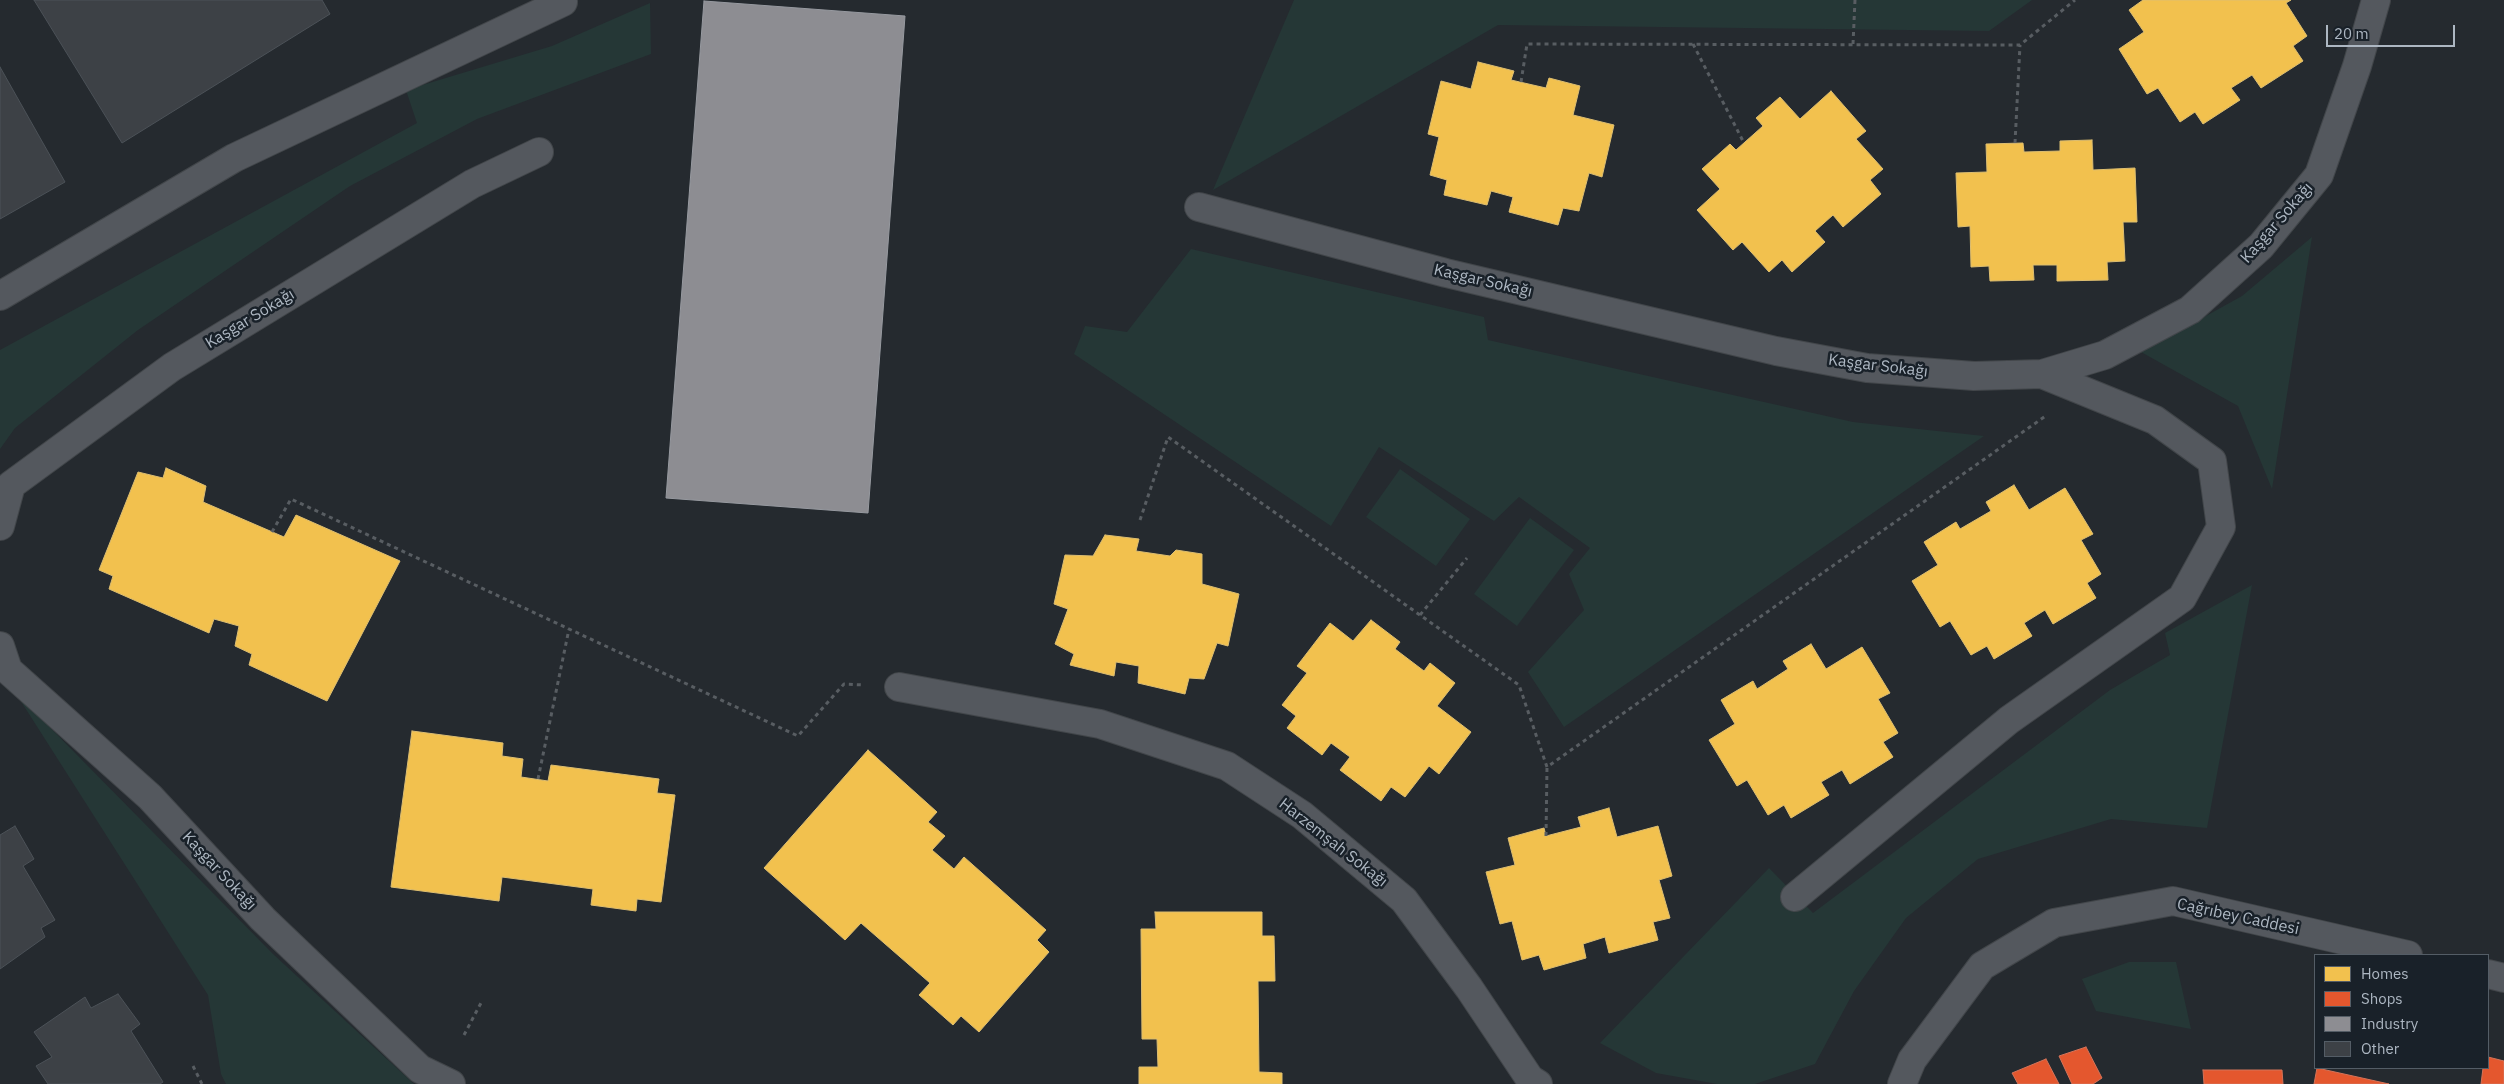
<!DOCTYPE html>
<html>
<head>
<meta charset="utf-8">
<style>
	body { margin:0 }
	#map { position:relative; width:2504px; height:1084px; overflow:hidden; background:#252a2f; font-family:"IBM Plex Sans",sans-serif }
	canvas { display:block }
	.legend { position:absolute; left:2314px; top:954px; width:175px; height:115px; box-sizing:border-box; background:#192129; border:1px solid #545d66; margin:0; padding:6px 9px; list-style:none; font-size:15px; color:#adb7c2 }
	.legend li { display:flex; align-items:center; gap:10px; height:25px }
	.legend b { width:25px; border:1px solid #545d66 }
	.scale { position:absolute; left:2326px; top:25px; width:129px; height:22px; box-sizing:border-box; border:2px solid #adb7c2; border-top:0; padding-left:6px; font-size:15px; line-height:18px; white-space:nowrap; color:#adb7c2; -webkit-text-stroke:4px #192129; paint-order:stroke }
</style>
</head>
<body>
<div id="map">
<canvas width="2504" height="1084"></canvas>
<ul class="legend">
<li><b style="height:14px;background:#f2c14e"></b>Homes</li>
<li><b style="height:14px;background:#e4572e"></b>Shops</li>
<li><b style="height:14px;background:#8d8d92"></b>Industry</li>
<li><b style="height:14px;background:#3d4146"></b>Other</li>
</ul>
<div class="scale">20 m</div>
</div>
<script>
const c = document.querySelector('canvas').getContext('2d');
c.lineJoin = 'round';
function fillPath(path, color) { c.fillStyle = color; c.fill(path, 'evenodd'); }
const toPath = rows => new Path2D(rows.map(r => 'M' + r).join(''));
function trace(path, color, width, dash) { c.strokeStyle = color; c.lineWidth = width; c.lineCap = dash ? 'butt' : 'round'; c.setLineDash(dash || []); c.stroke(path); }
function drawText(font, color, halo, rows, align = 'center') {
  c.font = font + ' "IBM Plex Sans",sans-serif'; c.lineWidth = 5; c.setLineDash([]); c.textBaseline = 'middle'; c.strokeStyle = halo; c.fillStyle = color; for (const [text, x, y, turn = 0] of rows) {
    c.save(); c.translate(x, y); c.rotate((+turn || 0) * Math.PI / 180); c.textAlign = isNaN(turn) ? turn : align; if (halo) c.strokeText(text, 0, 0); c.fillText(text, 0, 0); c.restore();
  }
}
fillPath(toPath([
	[1294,0,2032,0,1989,31,1498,25,1213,190],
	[650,3,651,54,477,119,350,186,138,330,15,428,0,449,0,350,417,123,406,90,552,46],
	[2312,237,2272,489,2238,406,2141,352,2242,296],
	[1191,249,1484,317,1488,340,1853,422,1984,436,1564,727,1528,672,1584,610,1569,574,1590,548,1519,497,1494,521,1379,447,1331,526,1074,354,1085,326,1127,332],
	[1400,469,1470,519,1436,566,1366,517],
	[1530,518,1574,550,1517,626,1474,594],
	[2252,585,2207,828,2111,819,1978,859,1906,918,1854,991,1815,1064,1755,1084,1717,1084,1656,1073,1600,1043,1769,868,1813,913,2110,690,2170,655,2165,633],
	[15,692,273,954,414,1084,226,1084,221,1074,208,995],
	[2129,962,2176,962,2191,1029,2096,1011,2082,979]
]), '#253736');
const homes = toPath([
	[2143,0,2291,0,2286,3,2307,36,2293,46,2303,61,2261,88,2252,75,2231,88,2240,100,2203,124,2195,112,2180,122,2158,88,2147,94,2119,49,2144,32,2129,10,2143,0],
	[1478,62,1514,71,1511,80,1546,88,1549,78,1580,86,1573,115,1614,125,1602,177,1589,173,1579,211,1563,208,1558,225,1509,212,1513,197,1491,191,1487,205,1444,195,1447,180,1430,175,1439,137,1428,134,1441,81,1471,89,1478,62],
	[1831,91,1866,131,1856,139,1883,169,1870,180,1881,194,1843,227,1833,215,1815,231,1825,242,1792,272,1782,260,1769,272,1742,242,1733,250,1697,210,1720,189,1702,169,1730,144,1736,150,1763,126,1756,118,1780,97,1800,119,1831,91],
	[2092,140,2093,170,2135,168,2137,222,2123,222,2125,261,2107,262,2108,280,2057,281,2057,265,2033,265,2034,280,1990,281,1989,266,1971,267,1970,226,1958,227,1956,173,1987,172,1986,144,2023,143,2024,152,2060,151,2060,141,2092,140],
	[166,468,206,486,203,502,284,537,296,515,400,561,327,701,249,665,252,654,235,646,239,626,214,619,209,633,109,589,113,576,99,570,138,472,163,478,166,468],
	[2014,485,2029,510,2065,488,2093,534,2081,540,2101,574,2087,583,2096,598,2053,624,2045,610,2024,623,2032,636,1994,659,1987,646,1971,655,1950,621,1940,627,1912,581,1938,565,1924,542,1956,522,1960,529,1991,511,1986,502,2014,485],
	[1105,535,1139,539,1136,551,1170,556,1176,550,1202,554,1202,584,1239,594,1228,646,1217,643,1204,679,1189,678,1185,694,1138,683,1139,666,1116,662,1114,676,1070,665,1074,654,1055,644,1068,609,1054,604,1065,555,1093,556,1105,535],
	[1371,620,1400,642,1395,649,1424,671,1430,663,1455,683,1437,706,1471,732,1439,774,1429,766,1405,797,1391,787,1381,801,1340,770,1350,757,1331,743,1322,755,1287,728,1296,716,1282,705,1307,673,1297,666,1330,623,1353,641,1371,620],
	[1811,644,1826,669,1862,647,1890,693,1878,699,1898,733,1883,742,1893,757,1850,784,1842,770,1821,782,1829,795,1791,818,1784,805,1768,815,1747,780,1737,786,1709,740,1735,724,1721,700,1753,681,1757,689,1788,669,1783,661,1811,644],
	[412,731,503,743,502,756,523,759,521,777,548,781,551,765,659,779,657,793,675,795,661,902,637,899,636,911,591,905,593,889,502,877,499,901,391,887,412,731],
	[868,750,937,812,928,822,945,836,932,850,954,869,964,857,1046,930,1037,940,1049,952,979,1032,961,1016,953,1025,919,995,930,983,861,923,845,940,764,868,868,750],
	[1609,808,1617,837,1658,826,1672,876,1659,880,1670,918,1653,922,1658,940,1609,953,1605,937,1583,944,1586,958,1544,970,1539,955,1522,960,1512,921,1500,924,1486,872,1515,865,1508,838,1544,828,1546,836,1581,827,1578,817,1609,808],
	[1155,912,1262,912,1262,936,1274,936,1275,981,1258,981,1259,1072,1282,1073,1282,1084,1139,1084,1139,1067,1158,1067,1157,1039,1142,1039,1141,929,1156,929,1155,912]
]);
fillPath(homes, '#f2c14e');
trace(homes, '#ddbe71', 1);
const shops = toPath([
	[2086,1047,2102,1078,2093,1084,2072,1084,2059,1056,2086,1047],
	[2488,1057,2504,1061,2504,1084,2481,1084,2483,1068,2488,1068,2488,1057],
	[2046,1059,2059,1084,2018,1084,2012,1073,2046,1059],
	[2317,1068,2389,1084,2314,1084,2317,1068],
	[2203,1070,2282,1070,2283,1084,2204,1084,2203,1070]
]);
fillPath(shops, '#e4572e');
trace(shops, '#d4745a', 1);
const industry = toPath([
	[704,1,905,16,868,513,666,498,704,1]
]);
fillPath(industry, '#8d8d92');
trace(industry, '#979aa0', 1);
const building = toPath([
	[34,0,322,0,330,14,122,143,34,0],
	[0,67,65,182,0,219,0,67],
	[15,826,34,859,23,866,55,920,41,928,45,937,0,969,0,835,15,826],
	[118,994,140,1024,131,1031,163,1082,160,1084,48,1084,36,1066,52,1057,34,1032,85,997,91,1008,118,994]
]);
fillPath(building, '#3d4146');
trace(building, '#4c5258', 1);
const minor = toPath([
	[1199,207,1446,273,1776,351,1867,368,1974,376,2042,374,2105,355,2190,310,2261,246,2319,175,2357,66,2376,0],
	[0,296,234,158,563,2],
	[0,526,11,485,172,367,472,184,539,152],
	[0,646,8,670,150,797,263,919,420,1069,451,1084],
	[899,687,1100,724,1227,766,1302,815,1404,900,1469,988,1530,1079,1538,1084],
	[1795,897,2009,720,2182,598,2221,527,2212,461,2155,420,2042,374],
	[2488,974,2504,978],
	[1902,1084,1912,1060,1982,966,2054,923,2173,901,2408,955]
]);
trace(minor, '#42464a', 30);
trace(toPath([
	[1693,44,1744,143],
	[1853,44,1855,0],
	[1521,82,1527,44,2020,45,2075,0],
	[2015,143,2020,45],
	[1140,520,1168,437,1519,685,1547,767,2047,415],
	[272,532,291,499,798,736,844,684,864,685],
	[1420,615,1467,558],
	[538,779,569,629],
	[1546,836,1547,767],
	[464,1035,482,1001],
	[193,1066,202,1084]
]), '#585d62', 3, [4, 4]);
trace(minor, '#54585e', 28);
drawText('16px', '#adb7c2', '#192129', [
	["Kaşgar Sokağı",2277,223,-49],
	["Kaşgar Sokağı",1483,281,13],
	["Kaşgar Sokağı",250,319,-31],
	["Kaşgar Sokağı",1878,366,7],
	["Harzemşah Sokağı",1333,843,38],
	["Kaşgar Sokağı",219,871,47],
	["Cağrıbey Caddesi",2238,917,12]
]);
</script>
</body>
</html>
